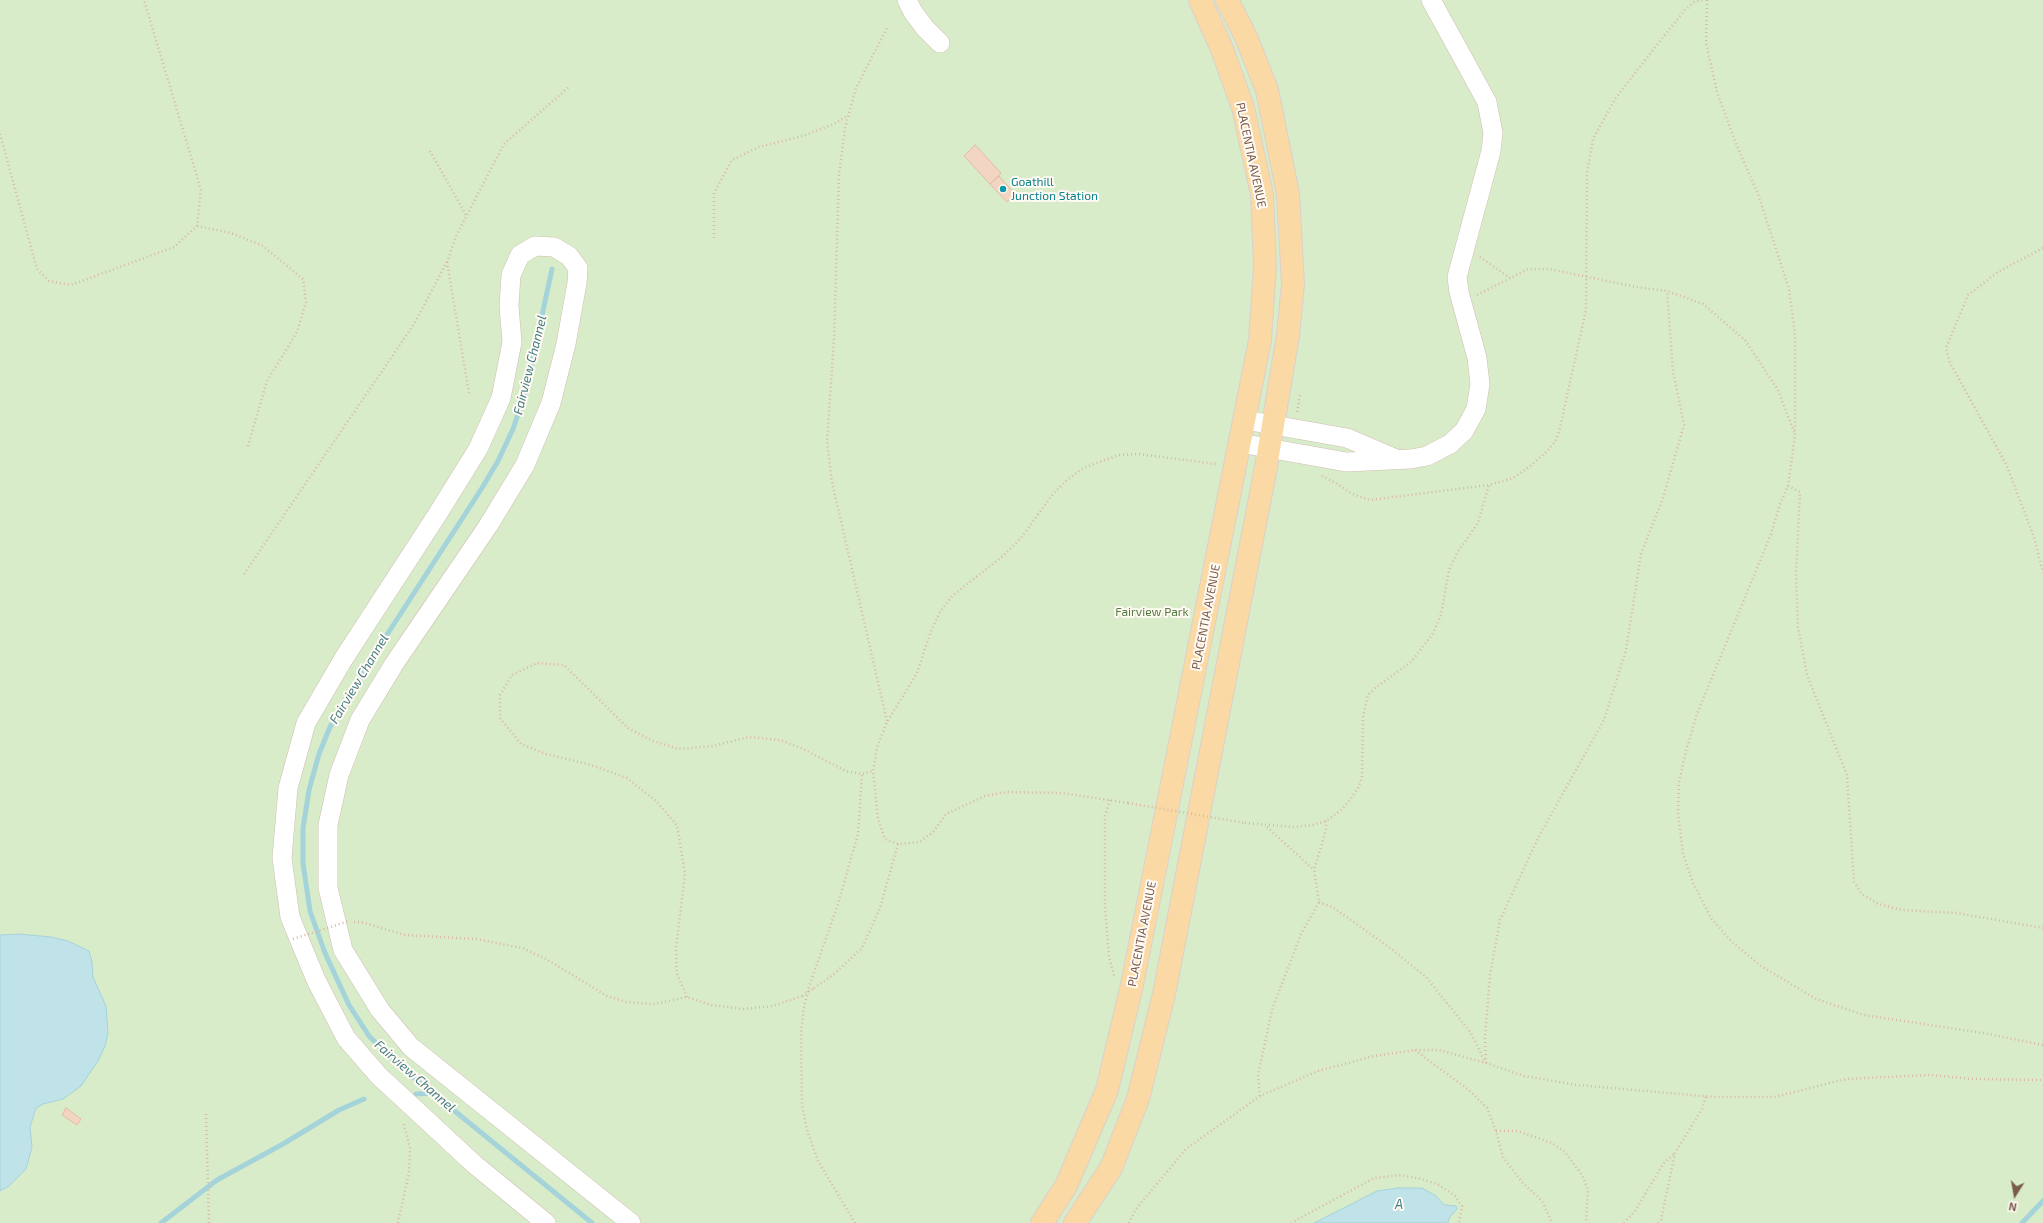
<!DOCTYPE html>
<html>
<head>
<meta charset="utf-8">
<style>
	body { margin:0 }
	#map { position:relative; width:2043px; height:1223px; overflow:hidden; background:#fdf6ec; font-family:"Exo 2",sans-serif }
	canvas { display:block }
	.north { position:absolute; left:1995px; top:1175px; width:40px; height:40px; -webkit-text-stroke:3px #fffaf3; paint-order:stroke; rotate:191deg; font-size:11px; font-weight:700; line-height:16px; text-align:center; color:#7a5c4d }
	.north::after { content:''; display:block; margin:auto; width:14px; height:18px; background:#7a5c4d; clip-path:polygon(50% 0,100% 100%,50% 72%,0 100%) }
</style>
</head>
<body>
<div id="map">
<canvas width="2043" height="1223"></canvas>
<div class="north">N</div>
</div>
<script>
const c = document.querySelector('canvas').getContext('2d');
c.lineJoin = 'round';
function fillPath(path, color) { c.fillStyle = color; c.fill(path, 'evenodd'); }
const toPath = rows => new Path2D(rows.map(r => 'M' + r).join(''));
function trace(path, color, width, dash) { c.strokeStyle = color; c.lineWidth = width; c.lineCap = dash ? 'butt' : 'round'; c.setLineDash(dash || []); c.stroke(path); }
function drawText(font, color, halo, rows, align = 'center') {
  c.font = font + ' "Exo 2",sans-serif'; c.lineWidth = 4; c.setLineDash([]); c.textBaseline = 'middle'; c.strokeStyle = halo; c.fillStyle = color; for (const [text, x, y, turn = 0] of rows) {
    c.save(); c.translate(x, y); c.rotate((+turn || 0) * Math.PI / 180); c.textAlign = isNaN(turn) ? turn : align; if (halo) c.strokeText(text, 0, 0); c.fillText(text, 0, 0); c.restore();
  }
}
fillPath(toPath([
	[0,0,2043,0,2043,1223,0,1223]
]), '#d8ecc9');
const water = toPath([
	[19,934,51,937,68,941,89,951,92,962,93,977,106,1006,108,1033,105,1046,98,1061,81,1086,63,1099,43,1104,36,1108,30,1127,32,1147,26,1169,9,1186,0,1191,0,935,19,934],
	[1398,1188,1422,1188,1436,1196,1444,1205,1456,1206,1457,1209,1449,1218,1448,1223,1314,1223,1377,1191,1398,1188]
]);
fillPath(water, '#bfe3e8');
trace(water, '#a5d3da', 1);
trace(toPath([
	[552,269,526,390,513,429,498,461,482,488,346,698,330,727,319,754,309,790,303,828,303,863,310,911,325,953,349,1005,369,1036,397,1064,592,1223],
	[416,1094,433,1093],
	[161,1223,217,1180,283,1144,339,1110,364,1099],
	[2022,1223,2043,1201]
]), '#a5d3da', 5);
const building = toPath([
	[975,145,1001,173,990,184,964,156,975,145],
	[999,176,1015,194,1007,202,990,184,999,176],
	[66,1108,81,1119,77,1125,62,1115,66,1108]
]);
fillPath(building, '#f3d5c3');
trace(building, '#e6bba3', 1);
const minor = toPath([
	[907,0,913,12,925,28,940,43],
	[1245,420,1347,438,1396,459],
	[1240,443,1346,462,1411,459,1427,456,1450,444,1464,431,1476,409,1480,384,1477,358,1459,292,1457,277,1491,151,1493,133,1487,102,1431,0],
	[546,1223,474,1164,418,1112,379,1076,346,1038,316,980,290,917,282,858,288,788,306,723,344,658,437,515,478,449,501,398,512,342,509,306,511,275,520,255,535,246,554,247,569,256,578,268,577,283,566,344,551,403,525,465,488,526,394,664,360,720,339,775,328,825,328,888,343,950,380,1010,411,1047,631,1223]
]);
const major = toPath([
	[1042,1223,1066,1186,1107,1090,1132,985,1260,340,1265,266,1262,194,1243,108,1222,49,1200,0],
	[1075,1223,1111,1168,1138,1099,1164,994,1266,467,1288,335,1293,284,1288,194,1267,90,1246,37,1227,0]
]);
trace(minor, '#d1beb0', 20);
trace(major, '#dad1cd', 24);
trace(toPath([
	[1707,0,1706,43,1717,92,1737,146,1758,194,1789,289,1795,335,1795,435,1788,486,1780,504,1771,534,1697,714,1686,751,1679,782,1678,812,1683,854,1693,883,1711,918,1731,941,1761,966,1816,999,1864,1015,1983,1033,2043,1045],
	[0,134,37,269,49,281,71,285,174,247,197,226,201,190,144,0],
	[430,151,466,215],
	[197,226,231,233,263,246,303,279,306,302,297,332,267,381,247,449],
	[714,238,714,193,732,160,759,147,802,136,834,124,847,116],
	[2043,248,1998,272,1968,295,1946,348,1949,361,2006,464,2034,537,2043,573],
	[1480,257,1510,278],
	[447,262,469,393],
	[1477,295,1528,269,1549,269,1636,287,1667,291,1703,304,1745,340,1778,390,1794,432],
	[1297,412,1300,395],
	[1322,476,1336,483,1352,494,1370,500,1489,485,1513,478,1529,467,1546,452,1555,442,1559,432,1586,310,1587,173,1593,139,1615,99,1660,41,1685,10,1694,2,1704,0],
	[1788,486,1800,492,1796,575,1798,627,1807,675,1847,775,1854,882,1862,894,1878,904,1902,910,1956,913,2043,928],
	[244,574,414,324,447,262,457,234,504,144,570,86],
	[887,721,832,482,827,441,834,339,839,175,845,128,856,88,888,26],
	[1110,800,1105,816,1105,907,1109,956,1114,976],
	[1128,803,1062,793,1007,792,985,796,946,814,934,831,920,842,898,844,885,839,878,819,873,771,877,747,887,722,917,673,931,631,940,612,952,596,1003,556,1021,538,1053,494,1066,481,1083,468,1119,455,1139,454,1216,464],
	[1245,823,1294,827,1313,825,1326,821,1341,810,1350,800,1358,788,1362,778,1363,717,1368,695,1375,688,1411,662,1432,635,1441,615,1449,570,1457,553,1478,523,1489,485],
	[1267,827,1314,870],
	[1319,902,1334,908,1390,948,1426,977,1471,1033,1484,1060],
	[354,922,361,922,405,935,476,939,522,948,546,959,607,996,626,1002,654,1004,687,997,711,1005,744,1009,773,1006,802,996],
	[814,988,833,975,862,948,880,908,898,844],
	[687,997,677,974,676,949,685,874,677,825,656,801,627,778,591,765,546,754,521,744,500,718,500,695,512,675,537,663,564,665,628,728,653,741,679,749,713,746,749,737,780,740,801,748,846,771,862,774,873,771],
	[1415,1050,1470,1091,1487,1108,1496,1131,1503,1157,1522,1182,1542,1201,1552,1223],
	[1486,1063,1485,1038,1490,975,1500,920,1539,836,1604,720,1626,650,1641,554,1663,498,1684,425,1673,371,1667,291],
	[1260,1096,1258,1075,1272,1010,1301,934,1319,902,1314,870,1326,830,1326,821],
	[206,1114,209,1223],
	[1496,1131,1517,1131,1532,1136,1552,1143,1565,1152,1582,1175,1588,1190,1586,1223],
	[398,1223,409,1173,410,1147,403,1122],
	[855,1223,818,1161,807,1130,802,1105,801,1033,804,1007,809,987,838,904,858,834,862,774],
	[1129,1223,1136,1209,1186,1149,1260,1096,1318,1071,1374,1056,1415,1050,1439,1050,1486,1063,1524,1076,1577,1085,1714,1097,1774,1097,1846,1079,1930,1075,1973,1079,2043,1080],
	[1291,1223,1374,1178,1401,1175,1422,1179,1439,1185,1455,1196,1462,1206,1459,1223],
	[1624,1223,1635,1211,1663,1164,1675,1153],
	[1658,1223,1661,1220,1675,1153,1702,1109,1706,1096]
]), '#d9b8a5', 2.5, [1, 3]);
trace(minor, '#fff', 19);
trace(major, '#fbd9a5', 22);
trace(toPath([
	[1128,803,1245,823],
	[293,939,349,921],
	[802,996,814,988]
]), '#d9b8a5', 2.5, [1, 3]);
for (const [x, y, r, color] of [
	[1003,189,4,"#0f9aa8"]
]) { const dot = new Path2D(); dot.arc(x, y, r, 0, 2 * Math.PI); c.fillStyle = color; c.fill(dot); trace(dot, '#fffaf3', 1.5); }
drawText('12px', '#7a5c4d', '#fffaf3', [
	["PLACENTIA AVENUE",1251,155,78],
	["PLACENTIA AVENUE",1206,617,-79],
	["PLACENTIA AVENUE",1142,934,-79]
]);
drawText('12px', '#0d838f', '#fffaf3', [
	["Goathill",1011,182],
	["Junction Station",1011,196]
], 'left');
drawText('12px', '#537a41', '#fffaf3', [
	["Fairview Park",1152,612]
]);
drawText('italic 13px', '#437c86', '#fffaf3', [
	["Fairview Channel",530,365,-76],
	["Fairview Channel",359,679,-59],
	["Fairview Channel",415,1076,41],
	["A",1399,1205]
]);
</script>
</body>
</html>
